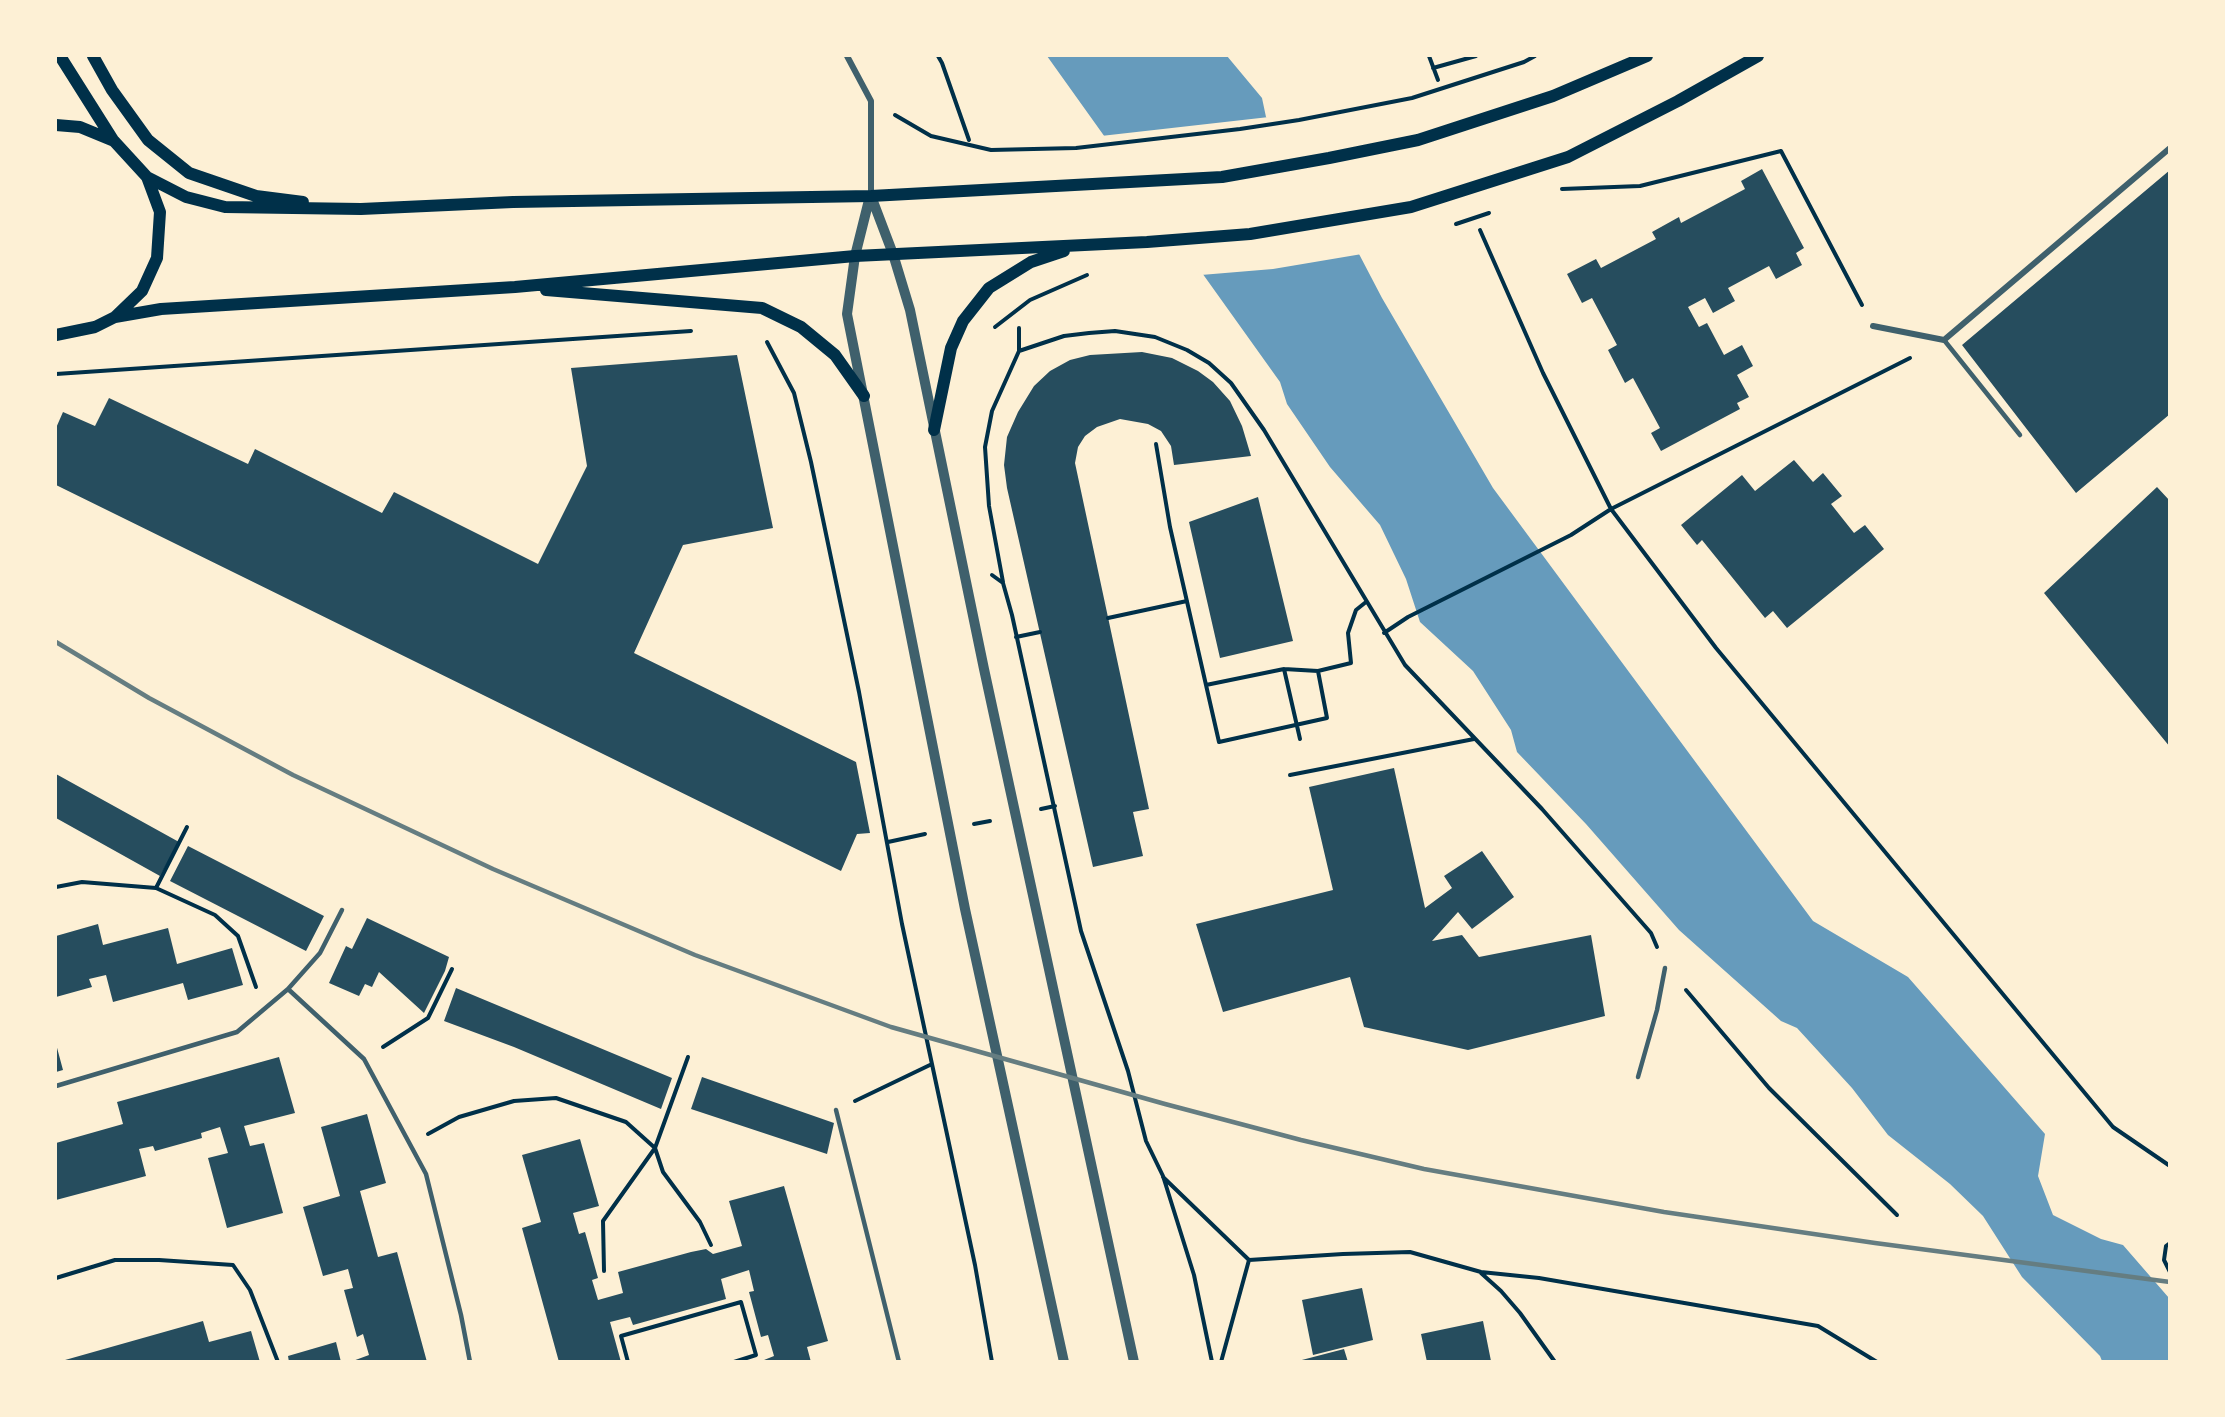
<!DOCTYPE html>
<html>
<head>
<meta charset="utf-8">
<style>
	body { margin:0 }
	#map { position:relative; width:2225px; height:1417px; overflow:hidden; background:#fdf0d5; font-family:Lato,sans-serif }
	canvas { display:block }
	.frame { position:absolute; inset:0; border:57px solid #fdf0d5; pointer-events:none }
</style>
</head>
<body>
<div id="map">
<canvas width="2225" height="1417"></canvas>
<div class="frame"></div>
</div>
<script>
const c = document.querySelector('canvas').getContext('2d');
c.lineJoin = 'round';
function fillPath(path, color) { c.fillStyle = color; c.fill(path, 'evenodd'); }
const toPath = rows => new Path2D(rows.map(r => 'M' + r).join(''));
function trace(path, color, width, dash) { c.strokeStyle = color; c.lineWidth = width; c.lineCap = dash ? 'butt' : 'round'; c.setLineDash(dash || []); c.stroke(path); }
fillPath(toPath([
	[1047,56,1227,56,1262,98,1266,117,1359,254,1382,298,1493,488,1813,921,1908,977,2045,1134,2038,1176,2053,1215,2101,1239,2123,1245,2169,1298,2169,1361,2102,1361,2100,1356,2022,1277,1983,1216,1950,1184,1888,1135,1852,1088,1797,1028,1781,1021,1679,930,1586,824,1517,752,1511,730,1473,671,1420,622,1406,579,1380,525,1330,467,1287,404,1280,382]
]), '#669bbc');
fillPath(toPath([
	[1269,117,1362,254,1273,269,1201,275,1101,136]
]), '#fdf0d5');
fillPath(toPath([
	[1762,169,1804,248,1796,253,1802,265,1776,279,1769,266,1728,288,1735,301,1713,313,1705,298,1688,307,1699,327,1707,323,1724,355,1742,345,1753,366,1737,375,1749,397,1737,403,1740,409,1661,451,1651,433,1660,428,1633,378,1625,383,1608,350,1617,345,1592,298,1582,303,1567,274,1596,259,1601,268,1656,239,1652,232,1679,217,1681,223,1745,189,1741,181],
	[2170,170,2170,414,2076,493,1962,345],
	[1142,352,1172,358,1198,371,1213,382,1230,401,1242,426,1251,456,1174,465,1171,446,1161,431,1148,424,1120,419,1097,427,1085,436,1078,447,1075,463,1149,809,1133,812,1143,856,1093,867,1007,488,1004,465,1007,437,1018,412,1034,386,1050,371,1070,360,1090,355],
	[737,355,773,528,683,545,634,653,856,762,870,833,857,834,841,871,56,485,56,428,63,412,95,426,109,398,248,464,255,449,382,513,394,492,538,564,587,466,571,368],
	[1794,460,1813,482,1823,473,1842,496,1831,504,1854,533,1865,525,1884,549,1787,628,1773,611,1765,618,1702,540,1697,545,1681,525,1742,475,1755,491],
	[2157,487,2170,501,2170,747,2044,593],
	[1258,497,1293,641,1220,658,1189,522],
	[1394,768,1425,908,1452,888,1444,876,1482,851,1514,897,1472,929,1458,912,1432,941,1462,935,1479,957,1591,935,1605,1016,1468,1050,1364,1027,1350,977,1223,1012,1196,924,1333,890,1309,787],
	[56,774,179,842,160,876,56,818],
	[188,846,324,916,306,951,170,881],
	[367,918,449,957,445,971,424,1013,379,972,372,987,365,984,359,996,329,983,346,946,352,949],
	[98,924,103,945,168,928,177,964,232,948,243,985,188,1000,183,983,113,1002,106,975,89,979,92,987,56,997,56,936],
	[456,988,672,1078,661,1109,514,1047,444,1021],
	[56,1044,63,1070,56,1072],
	[279,1057,295,1113,244,1126,250,1146,264,1143,283,1213,227,1228,208,1158,228,1153,220,1127,201,1133,202,1138,155,1151,153,1146,139,1149,146,1176,56,1200,56,1143,123,1124,117,1102],
	[702,1077,834,1123,827,1154,691,1109],
	[367,1114,386,1183,360,1191,378,1257,397,1252,427,1362,350,1362,369,1355,363,1334,357,1337,344,1290,353,1288,348,1269,323,1276,303,1207,340,1196,321,1127],
	[580,1139,599,1206,573,1213,579,1234,585,1232,598,1278,592,1280,598,1300,623,1293,618,1272,691,1252,706,1249,713,1254,742,1246,729,1201,784,1186,828,1341,807,1347,811,1362,759,1362,774,1356,768,1335,761,1337,749,1292,754,1291,749,1270,721,1279,726,1299,633,1325,630,1317,610,1322,621,1362,559,1362,522,1228,541,1222,522,1155],
	[1362,1288,1373,1340,1313,1355,1302,1300],
	[203,1321,209,1342,251,1331,260,1362,58,1362],
	[1483,1321,1491,1361,1427,1362,1421,1334],
	[336,1342,341,1362,289,1362,288,1356],
	[1344,1349,1348,1362,1298,1362,1298,1361]
]), '#264d5e');
trace(toPath([
	[938,56,942,63,969,140],
	[1429,56,1438,80],
	[1433,68,1476,56],
	[895,115,931,136,991,150,1076,148,1240,129,1299,120,1412,98,1524,62,1535,56],
	[1562,189,1640,186,1781,151,1862,305],
	[1456,224,1489,213],
	[1480,230,1543,373,1611,509,1716,648,2113,1127,2170,1166],
	[995,327,1030,300,1087,275],
	[767,342,794,393,811,462,859,692,902,924,975,1265,992,1362],
	[1019,351,1064,336,1089,333,1115,331,1155,337,1187,350,1209,363,1231,383,1264,430,1405,665,1542,809,1651,933,1657,947],
	[56,374,691,331],
	[1156,444,1170,527,1219,742,1327,718,1318,671],
	[992,575,1003,583,1012,615,1081,931,1128,1071,1146,1141,1163,1176,1194,1275,1212,1362],
	[1003,582,989,506,985,447,992,411,1019,351,1019,328],
	[1108,618,1187,601],
	[1384,633,1408,617,1571,535,1611,509,1910,358],
	[1016,637,1040,632],
	[1284,669,1300,739],
	[1206,685,1284,669,1318,671,1351,663,1348,633,1356,610,1366,602],
	[1290,775,1474,739],
	[1041,809,1055,806],
	[974,824,990,821],
	[888,842,925,834],
	[56,887,82,882,156,888,215,915,238,936,256,987],
	[156,888,187,827],
	[1686,990,1769,1088,1897,1215],
	[383,1047,428,1018,452,969],
	[855,1101,932,1064],
	[428,1134,459,1117,514,1101,556,1098,626,1122,655,1148,663,1172,700,1222,711,1245],
	[1163,1177,1249,1260,1343,1254,1410,1252,1481,1272,1539,1278,1818,1326,1877,1362],
	[2170,1243,2166,1246,2164,1260,2170,1272],
	[604,1271,603,1221,655,1148,688,1057],
	[1481,1273,1501,1291,1520,1313,1555,1362],
	[56,1278,115,1260,159,1260,233,1265,250,1290,278,1362],
	[628,1362,621,1336,741,1302,756,1355,734,1362],
	[1221,1362,1249,1260]
]), '#003049', 4);
trace(toPath([
	[1944,340,2020,435],
	[288,989,364,1059,426,1174,461,1315,470,1362],
	[1638,1077,1657,1010,1665,968],
	[56,1086,237,1032,288,989,320,953,342,910],
	[836,1110,899,1362]
]), '#3f606c', 4.5);
trace(toPath([
	[847,56,871,101,871,196],
	[1873,326,1944,340,2170,148]
]), '#3f606c', 6);
trace(toPath([
	[870,196,855,256,847,314,965,909,1064,1362],
	[871,196,893,254,910,310,984,669,1134,1362]
]), '#3f606c', 10);
trace(toPath([
	[60,56,113,140],
	[93,56,112,90,148,140,189,173,256,196,303,202],
	[56,125,80,127,114,141,147,177,160,212,157,258,142,291,115,317,95,327,56,335],
	[147,177,186,197,225,207,361,209,513,202,871,196,1222,177,1329,158,1418,140,1553,96,1647,56],
	[546,290,762,308,801,327,835,355,864,396],
	[115,317,161,309,515,287,855,256,1147,242,1250,234,1411,207,1568,157,1678,101,1758,56],
	[934,430,951,348,963,321,989,288,1031,262,1064,251]
]), '#003049', 12);
trace(toPath([
	[56,642,149,698,293,775,493,869,695,955,891,1027,1165,1104,1301,1140,1424,1169,1664,1212,1875,1243,2170,1282]
]), '#657d81', 4.5);
</script>
</body>
</html>
